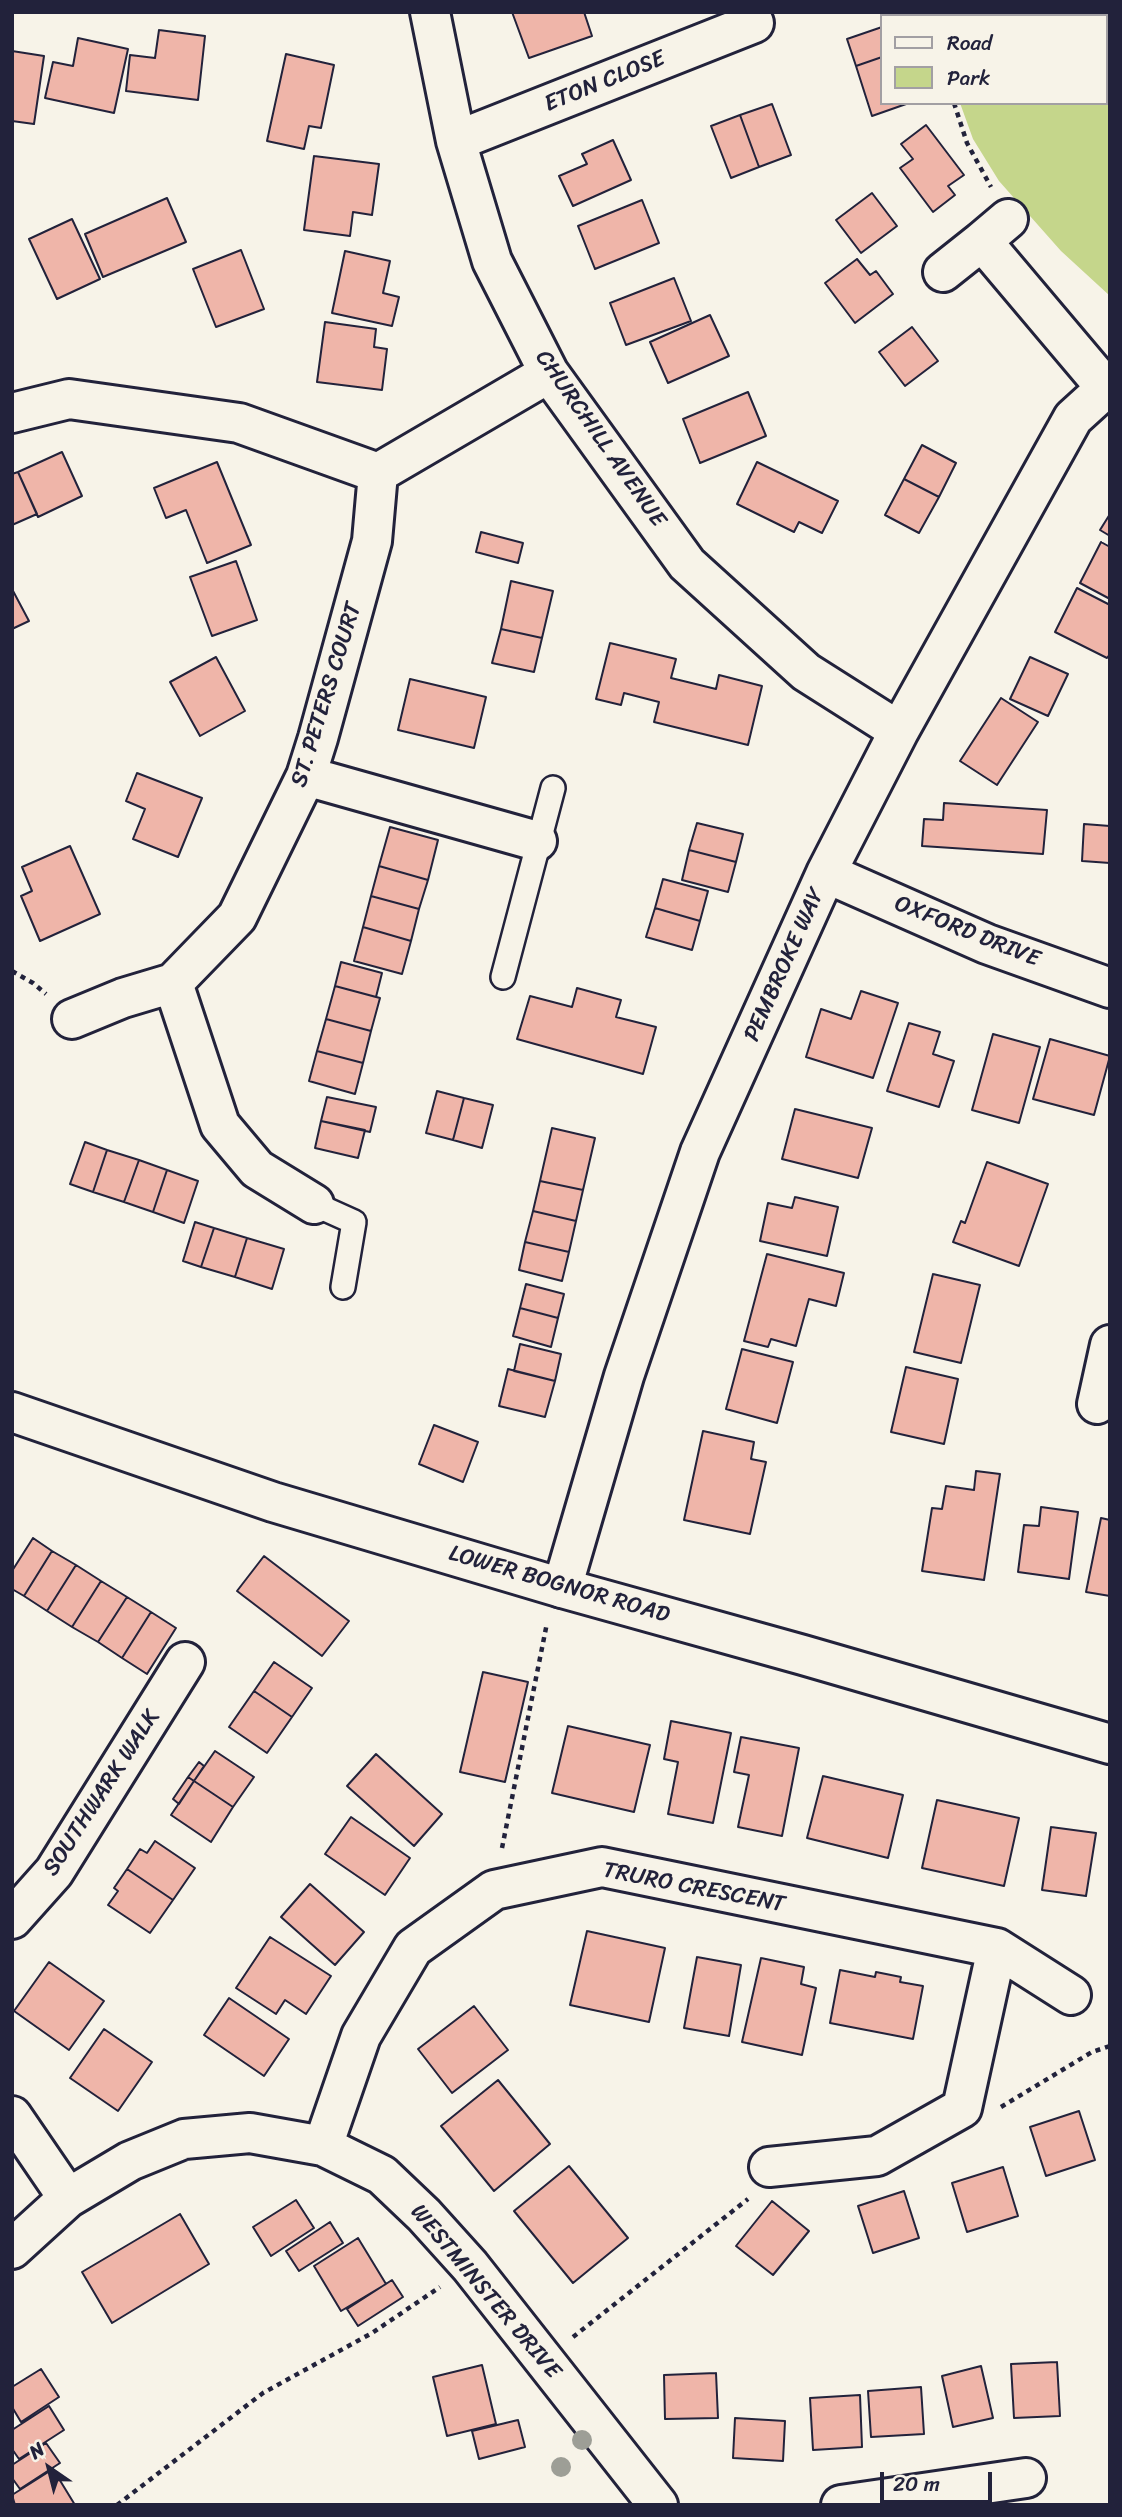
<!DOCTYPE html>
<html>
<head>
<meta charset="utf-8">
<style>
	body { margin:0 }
	#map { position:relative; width:1122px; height:2517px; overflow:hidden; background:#f7f3e8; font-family:Sriracha,sans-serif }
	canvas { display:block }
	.frame { position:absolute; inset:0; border:14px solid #22223b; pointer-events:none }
	.legend { position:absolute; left:880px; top:14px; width:228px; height:91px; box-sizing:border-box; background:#f7f3e8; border:2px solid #a29fa3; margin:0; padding:9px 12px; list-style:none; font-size:21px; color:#22223b }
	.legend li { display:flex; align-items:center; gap:14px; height:35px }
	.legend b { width:35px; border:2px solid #a29fa3 }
	.north { position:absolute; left:14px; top:2433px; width:70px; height:70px; -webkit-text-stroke:5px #f7f3e8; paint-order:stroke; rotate:325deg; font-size:19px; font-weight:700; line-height:28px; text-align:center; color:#22223b }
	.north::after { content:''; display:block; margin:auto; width:24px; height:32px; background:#22223b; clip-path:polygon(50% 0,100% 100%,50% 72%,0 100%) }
	.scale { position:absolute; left:880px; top:2472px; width:112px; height:32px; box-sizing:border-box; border:4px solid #22223b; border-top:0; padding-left:9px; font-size:21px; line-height:24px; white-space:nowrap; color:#22223b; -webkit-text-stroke:5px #f7f3e8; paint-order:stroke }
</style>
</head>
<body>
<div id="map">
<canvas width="1122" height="2517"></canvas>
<div class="frame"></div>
<ul class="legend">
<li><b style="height:9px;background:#f7f3e8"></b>Road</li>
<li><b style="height:19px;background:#c5d68b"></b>Park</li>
</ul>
<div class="north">N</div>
<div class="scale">20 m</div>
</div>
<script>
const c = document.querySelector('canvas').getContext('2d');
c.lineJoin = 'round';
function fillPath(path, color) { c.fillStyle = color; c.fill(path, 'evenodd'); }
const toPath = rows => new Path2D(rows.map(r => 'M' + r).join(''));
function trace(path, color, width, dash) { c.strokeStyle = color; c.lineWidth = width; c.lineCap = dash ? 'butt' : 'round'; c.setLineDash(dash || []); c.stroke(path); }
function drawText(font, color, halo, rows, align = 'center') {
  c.font = font + ' Sriracha,sans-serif'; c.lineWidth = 5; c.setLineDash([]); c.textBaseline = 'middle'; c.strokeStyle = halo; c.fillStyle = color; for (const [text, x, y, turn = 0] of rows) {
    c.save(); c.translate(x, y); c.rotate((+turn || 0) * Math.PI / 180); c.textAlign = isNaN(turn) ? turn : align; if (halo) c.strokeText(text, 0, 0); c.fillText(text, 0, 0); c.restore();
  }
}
fillPath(toPath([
	[936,12,1110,12,1110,296,1061,251,999,181,973,139,960,103,1106,103,1106,16,936,16]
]), '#c5d68b');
const building = toPath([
	[512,12,584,12,592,36,529,58,512,12],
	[882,27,882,57,856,66,847,39,882,27],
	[159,30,205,36,198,100,126,91,130,55,155,58,159,30],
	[78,38,128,49,114,113,45,98,53,62,73,66,78,38],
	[12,51,44,56,34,124,12,121,12,51],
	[286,54,334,65,321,128,309,126,304,149,267,141,286,54],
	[882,57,882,103,909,103,872,116,856,66,882,57],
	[772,104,791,155,759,167,740,115,772,104],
	[740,115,759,167,731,178,711,126,740,115],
	[926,125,964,175,948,186,955,195,933,212,900,168,913,159,901,144,926,125],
	[613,140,631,180,573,206,559,176,587,164,582,154,613,140],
	[314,156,379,164,372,215,353,212,350,236,304,230,314,156],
	[872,193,897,226,861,253,836,220,872,193],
	[167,198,186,242,103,277,85,234,167,198],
	[642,200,659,243,595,269,578,226,642,200],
	[72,219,100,279,57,299,29,239,72,219],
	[241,250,264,309,216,327,193,269,241,250],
	[345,251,390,261,383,293,399,297,392,326,332,313,345,251],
	[857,259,870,275,876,271,893,294,855,323,825,283,857,259],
	[674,278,691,321,626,345,610,303,674,278],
	[710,315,729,356,668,383,650,342,710,315],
	[325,322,376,329,374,347,387,349,382,390,317,382,325,322],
	[912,327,938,361,905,386,879,352,912,327],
	[748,392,766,436,700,463,683,419,748,392],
	[922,445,956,463,939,497,904,479,922,445],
	[62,452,82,496,38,517,18,472,62,452],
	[217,462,251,545,207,563,186,510,166,518,154,488,217,462],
	[757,462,838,501,822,533,799,522,794,532,737,504,757,462],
	[18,472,37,514,12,525,12,474,18,472],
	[904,479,939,497,919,533,885,515,904,479],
	[1110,514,1110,536,1100,530,1110,514],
	[481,532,523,543,518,563,476,552,481,532],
	[1101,542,1110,547,1110,599,1080,583,1101,542],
	[236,561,257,620,212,636,190,577,236,561],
	[511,581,553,591,542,638,501,629,511,581],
	[1077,588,1110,605,1110,654,1107,658,1055,632,1077,588],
	[12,589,29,621,12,629,12,589],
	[501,629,542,638,534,672,492,663,501,629],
	[610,643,676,659,671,678,716,689,719,675,762,686,748,745,654,722,659,702,624,693,621,705,596,699,610,643],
	[216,657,245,711,200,736,170,682,216,657],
	[1030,657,1068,674,1048,716,1010,699,1030,657],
	[410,679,486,697,474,748,398,730,410,679],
	[1001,698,1038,722,997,785,960,761,1001,698],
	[137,773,202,798,178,857,133,839,145,809,126,801,137,773],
	[944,803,1047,810,1043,854,922,846,924,819,943,820,944,803],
	[697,823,743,834,736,862,689,850,697,823],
	[1084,824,1110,826,1110,863,1082,861,1084,824],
	[390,827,438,840,428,880,379,866,390,827],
	[70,846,100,914,40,941,21,896,32,891,22,867,70,846],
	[689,850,736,862,728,892,682,880,689,850],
	[379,866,428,880,419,909,371,896,379,866],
	[663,879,708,891,700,921,655,908,663,879],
	[371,896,419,909,411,941,363,927,371,896],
	[655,908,700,921,692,950,646,937,655,908],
	[363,927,411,941,402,974,354,961,363,927],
	[341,962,382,973,376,997,335,986,341,962],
	[335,986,380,998,371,1031,326,1019,335,986],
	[577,988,621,1000,616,1017,656,1027,643,1074,517,1039,530,996,572,1007,577,988],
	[861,991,898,1003,873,1078,806,1057,821,1009,851,1019,861,991],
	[326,1019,371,1031,363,1063,317,1051,326,1019],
	[909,1023,940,1032,933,1054,954,1061,939,1107,887,1091,909,1023],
	[993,1034,1040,1047,1019,1123,972,1110,993,1034],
	[1050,1039,1110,1056,1094,1115,1033,1099,1050,1039],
	[317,1051,363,1063,355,1094,309,1081,317,1051],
	[437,1091,464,1098,453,1140,426,1133,437,1091],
	[327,1097,376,1107,370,1132,321,1121,327,1097],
	[464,1098,493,1105,482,1148,453,1140,464,1098],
	[795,1109,872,1128,858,1178,782,1159,795,1109],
	[321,1121,365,1130,358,1158,315,1148,321,1121],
	[552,1128,595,1138,583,1190,540,1181,552,1128],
	[85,1142,107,1150,93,1192,70,1184,85,1142],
	[107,1150,139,1160,124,1202,93,1192,107,1150],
	[139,1160,167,1170,153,1212,124,1202,139,1160],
	[987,1162,1048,1184,1019,1266,953,1242,961,1221,965,1223,987,1162],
	[167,1170,198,1181,184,1223,153,1212,167,1170],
	[540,1181,583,1190,576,1221,533,1211,540,1181],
	[795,1197,838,1207,827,1256,760,1241,768,1203,792,1208,795,1197],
	[533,1211,576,1221,569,1252,525,1242,533,1211],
	[195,1222,214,1228,201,1267,183,1261,195,1222],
	[214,1228,247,1238,235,1277,201,1267,214,1228],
	[247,1238,284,1249,272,1289,235,1277,247,1238],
	[525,1242,569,1252,562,1281,519,1270,525,1242],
	[767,1254,844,1273,836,1306,809,1299,796,1346,771,1339,768,1347,744,1341,767,1254],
	[933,1274,980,1285,961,1363,914,1352,933,1274],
	[526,1284,564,1294,558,1318,520,1308,526,1284],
	[520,1308,558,1318,551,1347,513,1336,520,1308],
	[520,1344,561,1354,555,1381,514,1371,520,1344],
	[742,1349,793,1362,777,1423,726,1409,742,1349],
	[906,1367,958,1379,944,1444,891,1432,906,1367],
	[508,1369,555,1381,545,1417,499,1406,508,1369],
	[434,1425,478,1442,463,1482,419,1464,434,1425],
	[703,1431,754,1442,751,1459,766,1462,750,1534,684,1520,703,1431],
	[976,1471,1000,1474,984,1580,922,1571,932,1508,942,1509,946,1486,974,1490,976,1471],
	[1041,1507,1078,1512,1069,1579,1018,1572,1024,1525,1039,1526,1041,1507],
	[1101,1518,1110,1520,1110,1596,1086,1592,1101,1518],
	[33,1538,52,1551,24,1596,12,1589,12,1571,33,1538],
	[52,1551,76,1565,47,1611,24,1596,52,1551],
	[264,1556,349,1621,322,1656,237,1591,264,1556],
	[76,1565,101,1581,72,1627,47,1611,76,1565],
	[101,1581,127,1597,98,1642,72,1627,101,1581],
	[127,1597,151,1612,122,1658,98,1642,127,1597],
	[151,1612,176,1628,147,1674,122,1658,151,1612],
	[274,1662,312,1688,292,1717,254,1691,274,1662],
	[483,1672,528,1682,505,1782,460,1772,483,1672],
	[254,1691,292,1717,267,1753,229,1727,254,1691],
	[671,1721,731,1733,713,1823,668,1814,678,1762,664,1759,671,1721],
	[568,1726,650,1745,634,1812,552,1793,568,1726],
	[741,1737,799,1748,782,1836,738,1827,749,1775,734,1772,741,1737],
	[215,1751,254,1777,233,1807,194,1781,215,1751],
	[376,1754,442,1814,414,1846,347,1786,376,1754],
	[199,1762,204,1766,194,1781,188,1777,199,1762],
	[823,1776,903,1795,888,1858,807,1838,823,1776],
	[188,1777,194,1781,179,1804,173,1799,188,1777],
	[194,1781,233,1807,211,1842,171,1815,194,1781],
	[937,1800,1019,1818,1004,1886,922,1868,937,1800],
	[351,1817,410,1858,385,1895,325,1854,351,1817],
	[1051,1827,1096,1833,1086,1896,1042,1890,1051,1827],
	[155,1841,195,1868,173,1900,127,1869,140,1849,147,1853,155,1841],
	[127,1869,173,1900,150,1933,108,1905,118,1891,114,1888,127,1869],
	[310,1884,364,1932,335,1965,281,1917,310,1884],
	[587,1931,665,1948,649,2022,570,2005,587,1931],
	[270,1937,331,1976,306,2014,285,2000,276,2014,236,1988,270,1937],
	[697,1957,741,1965,729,2036,684,2028,697,1957],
	[761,1958,804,1967,801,1984,816,1988,802,2055,742,2042,761,1958],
	[49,1962,104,2001,69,2050,14,2011,49,1962],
	[840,1970,875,1977,876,1972,901,1977,900,1982,923,1986,913,2039,830,2023,840,1970],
	[229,1998,289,2039,264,2076,204,2035,229,1998],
	[474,2006,508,2050,452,2093,418,2049,474,2006],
	[104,2029,152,2062,118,2111,70,2078,104,2029],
	[498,2080,550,2144,494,2191,441,2126,498,2080],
	[1079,2111,1095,2160,1046,2176,1030,2127,1079,2111],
	[569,2166,628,2238,573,2283,514,2211,569,2166],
	[1003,2167,1018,2216,967,2232,952,2183,1003,2167],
	[904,2191,919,2238,873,2253,858,2206,904,2191],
	[296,2200,314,2228,271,2256,253,2227,296,2200],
	[772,2201,809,2231,773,2275,736,2246,772,2201],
	[180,2214,209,2264,112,2323,82,2272,180,2214],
	[330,2222,343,2243,299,2271,286,2251,330,2222],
	[358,2238,386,2284,341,2311,314,2266,358,2238],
	[392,2280,403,2297,358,2326,347,2309,392,2280],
	[1057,2362,1060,2416,1014,2418,1011,2364,1057,2362],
	[482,2365,496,2424,447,2436,433,2377,482,2365],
	[981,2366,993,2418,953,2427,942,2376,981,2366],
	[41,2369,59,2397,21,2422,12,2407,12,2387,41,2369],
	[716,2373,718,2418,665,2419,664,2375,716,2373],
	[921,2387,924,2434,871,2437,868,2391,921,2387],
	[860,2395,862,2447,813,2450,810,2398,860,2395],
	[49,2406,64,2430,19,2459,12,2449,12,2430,49,2406],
	[735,2418,785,2421,783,2461,733,2458,735,2418],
	[518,2420,525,2447,479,2459,472,2431,518,2420],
	[46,2443,60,2463,20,2489,12,2478,12,2465,46,2443],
	[53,2469,75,2505,15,2505,12,2495,53,2469]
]);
fillPath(building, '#efb5a9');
trace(building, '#22223b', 2);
const service = toPath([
	[503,977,553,788],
	[314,1204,354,1222,343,1287]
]);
const minor = toPath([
	[430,12,456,141,492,261,549,373,687,564,806,672,899,731],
	[456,141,754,23],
	[982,241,1008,219],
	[943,272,982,241,1106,388],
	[12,413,69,399,239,423,378,473],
	[378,473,549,373],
	[306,776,537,841],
	[826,873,987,944,1110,988],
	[173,983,220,1125,257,1169,314,1204],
	[72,1019,123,998,173,983,237,917,306,776,318,738,372,541,378,473],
	[1097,1404,1110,1345],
	[562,1588,624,1376,700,1152,826,873,899,731,1073,418,1106,388],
	[12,1919,54,1872,185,1662],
	[12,2116,68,2198],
	[323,2146,361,2036,413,1948,494,1890,602,1867,997,1948,1071,1995],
	[769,2167,877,2156,962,2108,997,1948],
	[12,2249,68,2198,130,2161,184,2139,250,2133,323,2146,382,2175,424,2215,470,2266,658,2505],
	[841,2505,1026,2478]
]);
const secondary = toPath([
	[12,1412,273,1502,562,1588,803,1655,1110,1744]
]);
trace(service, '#22223b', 28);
trace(minor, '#22223b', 44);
trace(secondary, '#22223b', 44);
trace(toPath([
	[925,12,926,16],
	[954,103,967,143,991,187],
	[12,971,33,983,46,994],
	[502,1848,547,1623],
	[1001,2107,1092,2052,1110,2046],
	[573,2337,748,2199],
	[117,2505,263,2393,372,2333,440,2287]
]), '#22223b', 4.5, [5, 5]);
trace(service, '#f7f3e8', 23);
trace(minor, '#f7f3e8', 38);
trace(secondary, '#f7f3e8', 38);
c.fillStyle = '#9d9e96';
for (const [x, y] of [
	[582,2440],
	[561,2467]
]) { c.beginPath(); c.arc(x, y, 10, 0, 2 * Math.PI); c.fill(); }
drawText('23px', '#22223b', '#f7f3e8', [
	["ETON CLOSE",605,82,-22],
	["CHURCHILL AVENUE",600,439,55],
	["ST. PETERS COURT",327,695,-73],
	["OXFORD DRIVE",967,932,22],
	["PEMBROKE WAY",785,965,-66],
	["LOWER BOGNOR ROAD",559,1585,16],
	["SOUTHWARK WALK",102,1793,-57],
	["TRURO CRESCENT",694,1888,11],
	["WESTMINSTER DRIVE",485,2292,50]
]);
</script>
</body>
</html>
